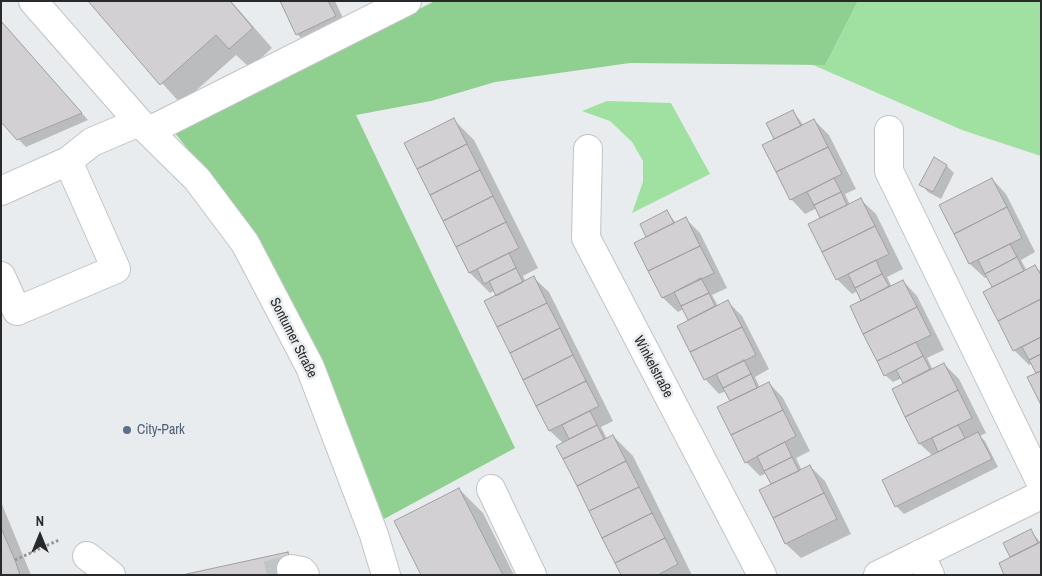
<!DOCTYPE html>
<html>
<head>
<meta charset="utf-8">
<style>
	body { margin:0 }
	#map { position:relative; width:1042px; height:576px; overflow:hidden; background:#e9ecee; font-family:"Archivo Narrow",sans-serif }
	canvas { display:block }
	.frame { position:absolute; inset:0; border:2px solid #28292a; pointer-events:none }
	.north { position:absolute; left:15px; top:511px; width:50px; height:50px; -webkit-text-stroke:4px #e9ecee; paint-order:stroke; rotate:0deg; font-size:14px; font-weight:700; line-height:20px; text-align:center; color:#28292a }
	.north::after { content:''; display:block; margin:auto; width:18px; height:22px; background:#28292a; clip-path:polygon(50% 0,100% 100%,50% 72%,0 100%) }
</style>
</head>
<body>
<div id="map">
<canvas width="1042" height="576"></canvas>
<div class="frame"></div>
<div class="north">N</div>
</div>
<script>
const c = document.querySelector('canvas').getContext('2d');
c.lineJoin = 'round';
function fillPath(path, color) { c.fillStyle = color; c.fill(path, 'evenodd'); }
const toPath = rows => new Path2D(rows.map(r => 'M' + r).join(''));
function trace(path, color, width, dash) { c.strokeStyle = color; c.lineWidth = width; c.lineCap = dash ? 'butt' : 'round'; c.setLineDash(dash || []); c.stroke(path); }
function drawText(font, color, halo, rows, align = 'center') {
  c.font = font + ' "Archivo Narrow",sans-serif'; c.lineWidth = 5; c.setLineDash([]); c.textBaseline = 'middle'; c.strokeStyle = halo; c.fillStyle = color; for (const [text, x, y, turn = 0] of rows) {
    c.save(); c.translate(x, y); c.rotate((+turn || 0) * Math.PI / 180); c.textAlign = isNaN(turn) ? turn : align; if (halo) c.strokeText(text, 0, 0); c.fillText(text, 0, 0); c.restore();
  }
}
fillPath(toPath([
	[858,1,1041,1,1041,156,962,130,811,64,825,65],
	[607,101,671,103,710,174,632,213,643,182,643,161,632,142,610,121,582,111]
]), '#a0e0a0');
fillPath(toPath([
	[435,1,858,1,825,65,630,63,495,82,431,101,356,115,515,448,384,519,323,361,259,238,174,132]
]), '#8fd090');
fillPath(toPath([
	[88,1,231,1,272,48,250,68,236,55,181,104],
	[282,1,335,1,349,31,312,49,297,34],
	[1,22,88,120,26,147,18,139],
	[793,111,804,126,814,120,829,135,856,189,845,194,850,205,861,200,876,214,903,269,887,277,892,287,903,281,917,296,944,350,927,358,933,370,944,364,959,379,986,433,980,436,985,441,998,467,904,514,896,506,933,456,920,444,893,389,905,383,902,378,893,382,885,375,858,291,852,294,837,279,810,225,821,218,817,208,805,214,791,199,775,140],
	[454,120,474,140,538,268,523,276,526,282,534,278,549,292,613,421,601,427,607,439,613,436,633,456,692,575,622,575,558,446,563,443,550,431,495,290,490,293,470,273,406,144],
	[934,159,947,166,954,173,941,199,928,192,921,184],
	[992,179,1006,194,1035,252,1021,260,1027,271,1035,266,1041,272,1041,403,1037,374,1032,363,1029,365,1014,350,984,293,994,288,988,276,985,278,970,264,941,205],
	[667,212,676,223,686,219,700,233,727,288,712,295,718,306,728,302,742,316,769,369,755,377,760,388,769,383,783,398,810,451,796,458,802,471,810,466,825,481,851,534,801,558,786,544,760,491,773,485,767,473,760,476,746,462,732,402,726,391,719,394,705,379,690,320,684,309,678,312,663,298,636,243,648,237,642,224],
	[459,489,483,513,514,575,422,575],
	[1,502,31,575,1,575],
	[1031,531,1041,543,1012,558,1005,544]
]), '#0003');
const building = toPath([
	[88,1,230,1,253,28,229,49,216,35,160,85,88,1],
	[280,1,328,1,336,16,296,35,280,1],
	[1,21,82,113,17,140,1,122,1,21],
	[793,110,801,126,774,139,766,123,793,110],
	[454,118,467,144,417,169,404,143,454,118],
	[814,119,828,147,776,172,762,145,814,119],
	[467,144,480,170,430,195,417,169,467,144],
	[828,147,842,174,790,200,776,172,828,147],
	[934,157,947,165,933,192,919,185,934,157],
	[480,170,493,196,443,221,430,195,480,170],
	[834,178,841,192,814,205,807,192,834,178],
	[992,178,1007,207,954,234,939,205,992,178],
	[841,192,847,205,820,218,814,205,841,192],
	[493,196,506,222,456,247,443,221,493,196],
	[861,198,875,226,822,252,808,224,861,198],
	[1007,207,1022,238,969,264,954,234,1007,207],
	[667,210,674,223,646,237,640,224,667,210],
	[686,217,700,246,648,271,634,243,686,217],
	[506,222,519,248,469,273,456,247,506,222],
	[875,226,889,254,836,280,822,252,875,226],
	[1010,244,1017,257,985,274,978,260,1010,244],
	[700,246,714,273,662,298,648,271,700,246],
	[509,253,516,268,484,284,477,269,509,253],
	[1017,257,1024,271,992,287,985,274,1017,257],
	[876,260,882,274,855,288,848,274,876,260],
	[1035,265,1041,275,1041,299,998,321,983,292,1035,265],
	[516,268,523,282,496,296,489,281,516,268],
	[882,274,889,286,861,301,855,288,882,274],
	[534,276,547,303,497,327,484,301,534,276],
	[701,278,709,293,681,306,674,292,701,278],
	[903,280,917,307,863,334,850,306,903,280],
	[709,293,715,306,688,320,681,306,709,293],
	[1041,299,1041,337,1013,351,998,321,1041,299],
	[728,300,742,327,690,352,677,326,728,300],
	[547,303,560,328,510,353,497,327,547,303],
	[917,307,931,335,877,361,863,334,917,307],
	[742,327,756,355,704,380,690,352,742,327],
	[560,328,573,355,523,380,510,353,560,328],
	[1041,337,1041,354,1029,360,1022,347,1041,337],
	[916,342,923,356,884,376,877,361,916,342],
	[1041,354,1041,371,1036,373,1029,360,1041,354],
	[573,355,586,381,536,406,523,380,573,355],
	[923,356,930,369,903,383,896,370,923,356],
	[744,360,751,374,723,388,716,374,744,360],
	[944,363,958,390,905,417,892,389,944,363],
	[1041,371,1041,405,1027,377,1041,371],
	[751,374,757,388,730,401,723,388,751,374],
	[586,381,599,406,549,431,536,406,586,381],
	[769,382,783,410,731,435,717,407,769,382],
	[958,390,972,418,919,444,905,417,958,390],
	[783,410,796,436,745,463,731,435,783,410],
	[590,411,597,425,569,439,562,425,590,411],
	[597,425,604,439,563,459,556,446,597,425],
	[958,425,965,438,938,452,932,438,958,425],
	[978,432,992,459,895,507,882,480,978,432],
	[613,435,626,461,577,486,563,459,613,435],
	[785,442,792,457,764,471,757,456,785,442],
	[792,457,799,471,771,484,764,471,792,457],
	[626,461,639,487,589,511,577,486,626,461],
	[810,465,824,493,773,518,759,490,810,465],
	[639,487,652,513,602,538,589,511,639,487],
	[459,488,503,575,421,575,394,521,459,488],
	[824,493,837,519,785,544,773,518,824,493],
	[652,513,665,538,615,563,602,538,652,513],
	[1,528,15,560,20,575,1,575,1,528],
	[1031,529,1038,543,1010,557,1003,543,1031,529],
	[665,538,678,564,658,575,621,575,615,563,665,538],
	[1041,542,1041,575,1004,575,999,563,1041,542],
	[288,552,293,575,182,575,288,552]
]);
fillPath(building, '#d2d0d2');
trace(building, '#a19fa0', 1);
trace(toPath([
	[267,575,291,569]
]), '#c2c5c7', 28, [28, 14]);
const minor = toPath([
	[33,1,139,122,197,179,245,243,310,367,374,535,386,575],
	[889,130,889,171,1041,483],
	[149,131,407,1],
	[588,149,586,238,762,575],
	[1,191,68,161,92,142,139,122],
	[1,276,17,311,116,269,68,161],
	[491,489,532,575],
	[920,554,930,575],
	[87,556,111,575],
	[291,569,302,571,305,575],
	[878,575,1041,495]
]);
trace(minor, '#c1c3c5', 30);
trace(toPath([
	[15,560,59,540]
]), '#939597', 3, [2.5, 2.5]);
trace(minor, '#fff', 28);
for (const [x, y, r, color] of [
	[127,430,5,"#5c6f8a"]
]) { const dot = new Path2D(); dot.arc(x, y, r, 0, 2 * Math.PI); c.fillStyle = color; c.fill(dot); trace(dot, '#e9ecee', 2); }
drawText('14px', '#28292a', '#e9ecee', [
	["Sontumer Straße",293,338,63],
	["Winkelstraße",653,367,62]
]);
drawText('14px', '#4e5e75', '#e9ecee', [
	["City-Park",137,430]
], 'left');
</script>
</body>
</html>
